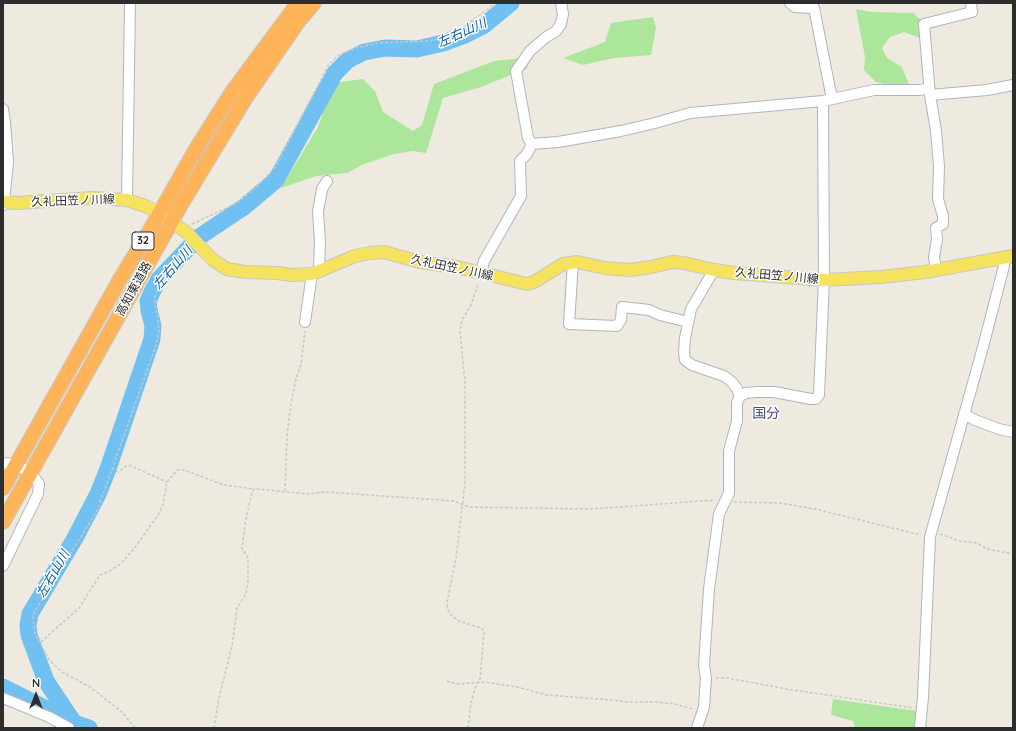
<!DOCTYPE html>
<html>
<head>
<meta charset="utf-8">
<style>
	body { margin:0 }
	#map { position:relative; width:1016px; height:731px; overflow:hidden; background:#eeeadf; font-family:Quicksand,sans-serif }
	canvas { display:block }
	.frame { position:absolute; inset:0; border:4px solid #2d2d2d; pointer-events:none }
	.north { position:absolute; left:16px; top:675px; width:40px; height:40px; -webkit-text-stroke:3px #fff; paint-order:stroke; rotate:0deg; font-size:11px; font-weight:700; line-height:16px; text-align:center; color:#2d2d2d }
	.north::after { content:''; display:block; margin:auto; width:14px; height:18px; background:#2d2d2d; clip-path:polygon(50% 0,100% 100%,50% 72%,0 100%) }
</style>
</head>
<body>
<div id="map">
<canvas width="1016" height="731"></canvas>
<div class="frame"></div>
<div class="north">N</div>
</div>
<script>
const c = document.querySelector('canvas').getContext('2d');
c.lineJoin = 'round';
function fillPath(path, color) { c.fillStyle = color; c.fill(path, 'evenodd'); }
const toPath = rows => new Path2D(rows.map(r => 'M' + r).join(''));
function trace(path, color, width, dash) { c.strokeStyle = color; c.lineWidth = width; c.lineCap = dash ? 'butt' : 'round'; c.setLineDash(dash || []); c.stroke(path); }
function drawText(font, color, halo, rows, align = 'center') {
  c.font = font + ' Quicksand,"Noto Sans JP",sans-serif'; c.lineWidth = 3; c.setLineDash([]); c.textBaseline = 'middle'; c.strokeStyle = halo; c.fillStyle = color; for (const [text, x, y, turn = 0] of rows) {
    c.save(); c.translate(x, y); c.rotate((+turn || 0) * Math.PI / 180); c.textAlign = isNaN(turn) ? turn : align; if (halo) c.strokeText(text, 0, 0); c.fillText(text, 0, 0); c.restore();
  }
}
fillPath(toPath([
	[856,9,871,12,913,13,921,20,923,39,904,32,890,37,882,48,887,58,902,67,909,85,895,87,876,82,864,70,865,57],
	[653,17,656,28,651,55,614,58,583,65,563,58,605,42,611,23],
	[523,58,528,68,481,87,443,98,426,153,413,151,394,154,364,164,347,173,316,176,281,188,318,127,333,83,363,79,375,91,383,112,413,131,422,125,434,84,494,61],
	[833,699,917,711,915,728,855,728,853,721,831,715]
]), '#abe69a');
trace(toPath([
	[3,687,74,723,89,728],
	[74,723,46,681,29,635,28,625,30,614,75,538,98,494,108,469,152,339,153,326,149,310,148,301,152,292,159,279,199,237,244,207,276,180,335,73,348,60,364,52,385,48,417,49,443,43,465,35,483,26,511,3]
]), '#70c1f2', 17);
const minor = toPath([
	[790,3,795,7,814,8,832,99],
	[971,3,972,12,924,24,930,95,987,90,1013,85],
	[930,95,936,131,939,166,938,199,943,216,943,224,936,228,937,239,934,257,936,270],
	[3,109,5,122,8,162,4,202,3,205],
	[532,144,528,138,516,71,530,51,545,38,556,31,561,24,563,14,561,3],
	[127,200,130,3],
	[573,262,569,324,617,326,621,320,622,307,649,310,660,315,688,322],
	[714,270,691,309,685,338,684,352,685,360,692,365,724,376,732,382,737,389,740,396],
	[319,271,320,241,318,212,322,189,327,181],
	[481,273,484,261,521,196,520,161,527,154,532,144,558,142,621,131,655,123,690,113,823,101,874,90,920,90,929,88],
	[305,322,312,274],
	[964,414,975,420,999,429,1013,432],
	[3,464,7,463,16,465,31,473,39,484,38,494,3,566],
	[3,698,49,717,69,728],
	[697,728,704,707,706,678,704,665,709,589,719,514,729,493,729,451,737,421,737,403,740,396,746,393,756,392,774,392,811,399,816,399,819,395,824,280,823,101],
	[920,728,923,697,930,537,983,347,1004,266,1004,258]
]);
const major = toPath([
	[3,202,17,203,92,198,127,200,145,206,160,213,187,233,213,260,227,269,245,272,277,273,292,275,312,274,355,256,370,253,384,252,420,262,457,267,527,284,534,282,563,264,577,262,605,268,630,270,651,267,672,262,684,263,714,270,734,273,824,280,881,277,925,272,1013,256]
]);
const highway = toPath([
	[3,488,119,281,150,230,196,149,232,92,298,3],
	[3,522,182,203,245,99,298,22,314,3]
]);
trace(minor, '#b3b3c0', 12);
trace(major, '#c8c8c8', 14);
trace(highway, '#c8c8c8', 16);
trace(toPath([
	[192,224,237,203,258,186,276,166,329,64,339,55,358,47,379,43,429,41,446,37,466,25,496,3],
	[112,468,118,472,126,466,131,466,167,482],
	[285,491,287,435,291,404,296,379,301,364,305,331],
	[734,502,780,503,815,509,921,535],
	[940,534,960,541,977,543,987,549,1013,554],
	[41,642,79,608,100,575,110,571,120,564,134,549,160,512,163,504,167,482,177,470,184,470,224,485,254,489],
	[716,678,727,678,787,689,913,708],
	[447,681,457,684,484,682,517,687,547,695,611,700,627,702,656,702,675,704,692,709],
	[135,728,122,712,90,687,62,672,50,661,35,634,33,618,35,611,96,512,105,489,156,345,159,331,158,318,155,306,155,297,157,291,182,260,192,254],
	[214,728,219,698,232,646,237,608,246,594,248,580,248,558,242,548,246,519,252,492,254,489,258,489,308,494,326,492,454,501,470,507,592,509,715,500],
	[468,728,471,703,475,688,480,679,484,631,481,628,459,621,452,616,448,610,447,602,456,559,465,483,465,382,460,331,462,320,471,305,478,284]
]), '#c8c8c8', 1.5, [3, 2]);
trace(minor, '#fff', 10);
trace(major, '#f5e35e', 12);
trace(highway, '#ffb459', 14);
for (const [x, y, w] of [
	[143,241,22]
]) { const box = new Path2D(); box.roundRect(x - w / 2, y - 9, w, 18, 3); c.fillStyle = '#fff'; c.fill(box); trace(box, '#2d2d2d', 1); }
drawText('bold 11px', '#2d2d2d', null, [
	["32",143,241]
]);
drawText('12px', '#2d2d2d', '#fff', [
	["久礼田笠ノ川線",73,201,-2],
	["久礼田笠ノ川線",452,268,12],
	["久礼田笠ノ川線",777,276,5],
	["高知東道路",134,289,-61]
]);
drawText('italic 13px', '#0a5da4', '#fff', [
	["左右山川",462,33,-24],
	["左右山川",173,268,-49],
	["左右山川",53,574,-60]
]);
drawText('14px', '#4b4e7f', '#fff', [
	["国分",766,414]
]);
</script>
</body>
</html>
